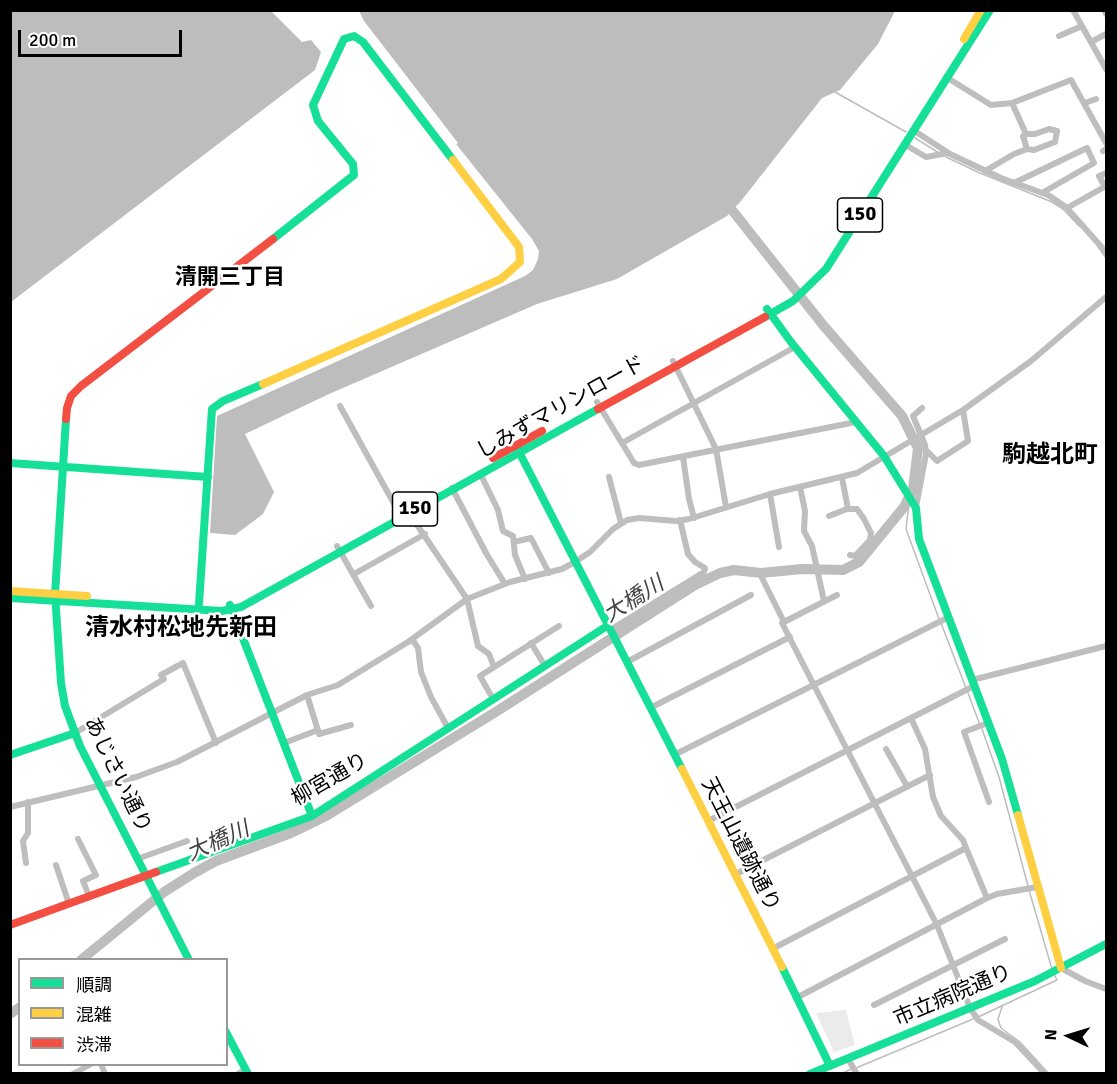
<!DOCTYPE html>
<html>
<head>
<meta charset="utf-8">
<style>
	body { margin:0 }
	#map { position:relative; width:1117px; height:1084px; overflow:hidden; background:#fff; font-family:Signika,"Noto Sans JP",sans-serif }
	canvas { display:block }
	.frame { position:absolute; inset:0; border:12px solid #000; pointer-events:none }
	.legend { position:absolute; left:18px; top:958px; width:210px; height:108px; box-sizing:border-box; background:#fff; border:2px solid #999; margin:0; padding:8px 10px; list-style:none; font-size:18px; color:#000 }
	.legend li { display:flex; align-items:center; gap:12px; height:30px }
	.legend b { width:30px; border:2px solid #999 }
	.north { position:absolute; left:1039px; top:1006px; width:60px; height:60px; -webkit-text-stroke:4px #fff; paint-order:stroke; rotate:274deg; font-size:16px; font-weight:700; line-height:24px; text-align:center; color:#000 }
	.north::after { content:''; display:block; margin:auto; width:21px; height:27px; background:#000; clip-path:polygon(50% 0,100% 100%,50% 72%,0 100%) }
	.scale { position:absolute; left:18px; top:30px; width:164px; height:27px; box-sizing:border-box; border:3px solid #000; border-top:0; padding-left:8px; font-size:18px; line-height:21px; white-space:nowrap; color:#000; -webkit-text-stroke:4px #fff; paint-order:stroke }
</style>
</head>
<body>
<div id="map">
<canvas width="1117" height="1084"></canvas>
<div class="frame"></div>
<ul class="legend">
<li><b style="height:8px;background:#16e098"></b>順調</li>
<li><b style="height:8px;background:#ffcf43"></b>混雑</li>
<li><b style="height:8px;background:#f24e42"></b>渋滞</li>
</ul>
<div class="north">N</div>
<div class="scale">200 m</div>
</div>
<script>
const c = document.querySelector('canvas').getContext('2d');
c.lineJoin = 'round';
function fillPath(path, color) { c.fillStyle = color; c.fill(path, 'evenodd'); }
const toPath = rows => new Path2D(rows.map(r => 'M' + r).join(''));
function trace(path, color, width, dash) { c.strokeStyle = color; c.lineWidth = width; c.lineCap = dash ? 'butt' : 'round'; c.setLineDash(dash || []); c.stroke(path); }
function drawText(font, color, halo, rows, align = 'center') {
  c.font = font + ' Signika,"Noto Sans JP",sans-serif'; c.lineWidth = 5; c.setLineDash([]); c.textBaseline = 'middle'; c.strokeStyle = halo; c.fillStyle = color; for (const [text, x, y, turn = 0] of rows) {
    c.save(); c.translate(x, y); c.rotate((+turn || 0) * Math.PI / 180); c.textAlign = isNaN(turn) ? turn : align; if (halo) c.strokeText(text, 0, 0); c.fillText(text, 0, 0); c.restore();
  }
}
fillPath(toPath([
	[846,1010,855,1045,834,1052,816,1013]
]), '#ebebeb');
fillPath(toPath([
	[11,10,271,11,302,42,311,40,321,52,315,70,11,302],
	[359,11,895,11,878,44,840,90,822,98,741,201,727,216,617,279,537,304,329,394,245,434,274,492,263,514,235,535,210,533,217,416,525,276,533,270,538,259,539,251,532,239,456,144,458,143,364,21]
]), '#bdbdbd');
trace(toPath([
	[835,92,906,132],
	[915,138,939,153],
	[946,157,980,173,1052,202,1063,209,1079,226],
	[1098,247,1106,258],
	[909,504,906,529,939,619],
	[941,623,966,688],
	[968,693,980,725],
	[982,729,999,777,1028,886],
	[1029,890,1052,969],
	[1002,1007,998,1019,1001,1028,1020,1042,1049,1074],
	[978,1017,1057,980,1054,974],
	[856,1068,973,1019],
	[841,1074,851,1069]
]), '#bdbdbd', 1.5);
trace(toPath([
	[81,960,164,892,194,873,216,861,291,833,326,816,494,713,695,585,720,573,734,570,761,573,802,569,843,570,859,562,904,507,913,489,918,448,902,416,823,325,732,210],
	[10,1014,20,1007]
]), '#bdbdbd', 10);
trace(toPath([
	[1073,10,1106,69],
	[1104,10,1106,14],
	[1059,36,1082,26],
	[1091,42,1106,34],
	[946,77,991,105,1012,103],
	[1085,103,1096,99],
	[913,130,947,152],
	[1026,134,1023,136,1027,149],
	[904,144,926,157,948,153,1001,178,1048,195,1066,207,1106,252],
	[1103,151,1106,149],
	[985,171,1014,154,1027,149,1034,150,1055,142,1057,131,1049,129,1035,134,1026,134,1012,103,1071,80,1106,143],
	[1014,183,1087,148,1094,163,1042,193],
	[1105,187,1099,176,1106,173],
	[1067,208,1106,186],
	[673,361,716,449,726,507],
	[597,402,634,463,639,465,856,422],
	[340,406,398,511],
	[622,443,795,347],
	[926,450,937,461,968,441,963,410],
	[683,457,689,499,694,518],
	[480,473,498,510,503,531,513,536,515,555,525,579],
	[609,477,621,523],
	[842,478,848,509],
	[800,487,805,511,804,531,812,546,824,601],
	[452,488,486,553,505,584],
	[770,494,779,547],
	[916,507,926,454,925,445,913,416,922,408],
	[409,513,467,599,478,646,489,654,494,667],
	[829,516,847,509,857,509,864,519,871,533,870,540,855,556,850,555],
	[514,542,531,538,549,573],
	[337,546,371,606],
	[354,574,425,534],
	[762,578,784,622],
	[837,595,782,623,937,925,970,1008,978,1020,1015,1042,1045,1074],
	[610,630,704,572,705,568,695,562,688,554,680,520],
	[412,639,418,648,421,672,431,697,448,728],
	[531,643,545,666],
	[627,662,751,595],
	[972,680,1106,646],
	[307,695,319,734,351,725],
	[493,699,480,676,559,626],
	[650,708,790,637],
	[988,723,964,732,989,802],
	[75,733,164,679,161,675,183,663,216,743],
	[284,743,318,730],
	[886,749,907,786],
	[674,755,949,617],
	[10,807,136,777,177,762,307,695,338,685,408,642,467,599,510,582,562,569,575,562,590,552,613,529,627,520,639,518,676,521,689,519,770,494,857,473,963,410,1031,361,1106,297],
	[708,821,974,686],
	[78,839,96,875,83,881,89,896],
	[966,848,987,898],
	[137,859,187,841],
	[26,863,23,841,28,833,28,802],
	[56,865,69,904],
	[736,874,930,775],
	[772,949,966,848,963,840,941,816,933,797,925,749,911,718],
	[1061,968,1085,981,1106,989],
	[798,997,987,898,997,894,1037,887],
	[874,1005,1005,939],
	[848,1059,857,1074],
	[101,1064,105,1074],
	[73,1074,91,1064],
	[238,1074,246,1069]
]), '#bebebe', 6);
trace(toPath([
	[273,239,354,175,353,164,318,121,313,105,344,39,354,36,363,42,453,160],
	[767,309,791,342,884,456,916,508,919,539,1002,759,1018,815],
	[765,317,793,301,826,269,990,10],
	[66,419,55,594,61,683,65,706,80,746,189,960],
	[517,448,682,769],
	[10,463,208,477],
	[10,598,222,611,241,607,598,409],
	[199,604,212,409,223,401,263,384],
	[230,605,312,816],
	[10,755,75,733],
	[156,872,312,816,607,626],
	[782,967,830,1066],
	[226,1032,248,1074],
	[810,1074,1035,981,1106,944]
]), '#16e098', 8);
trace(toPath([
	[964,39,981,10],
	[263,384,501,279,520,262,519,247,453,160],
	[10,591,87,596],
	[682,769,782,967],
	[1018,815,1061,968]
]), '#ffcf43', 8);
trace(toPath([
	[598,409,765,317],
	[66,419,67,408,71,396,81,386,273,239],
	[493,458,542,431],
	[10,925,156,872]
]), '#f24e42', 8);
for (const [x, y, w] of [
	[860,215,45],
	[415,509,45]
]) { const box = new Path2D(); box.roundRect(x - w / 2, y - 17, w, 34, 4.5); c.fillStyle = '#fff'; c.fill(box); trace(box, '#000', 1.5); }
drawText('bold 20px', '#000', null, [
	["150",860,215],
	["150",415,509]
]);
drawText('21px', '#000', '#fff', [
	["しみずマリンロード",561,408,-29],
	["あじさい通り",117,775,64],
	["柳宮通り",330,780,-30],
	["天王山遺跡通り",740,845,63],
	["市立病院通り",953,996,-23]
]);
drawText('bold 22px', '#000', '#fff', [
	["清開三丁目",230,278]
]);
drawText('italic 22px', '#424242', '#fff', [
	["大橋川",634,600,-32],
	["大橋川",218,842,-24]
]);
drawText('bold 24px', '#000', '#fff', [
	["駒越北町",1050,456],
	["清水村松地先新田",181,629]
]);
</script>
</body>
</html>
